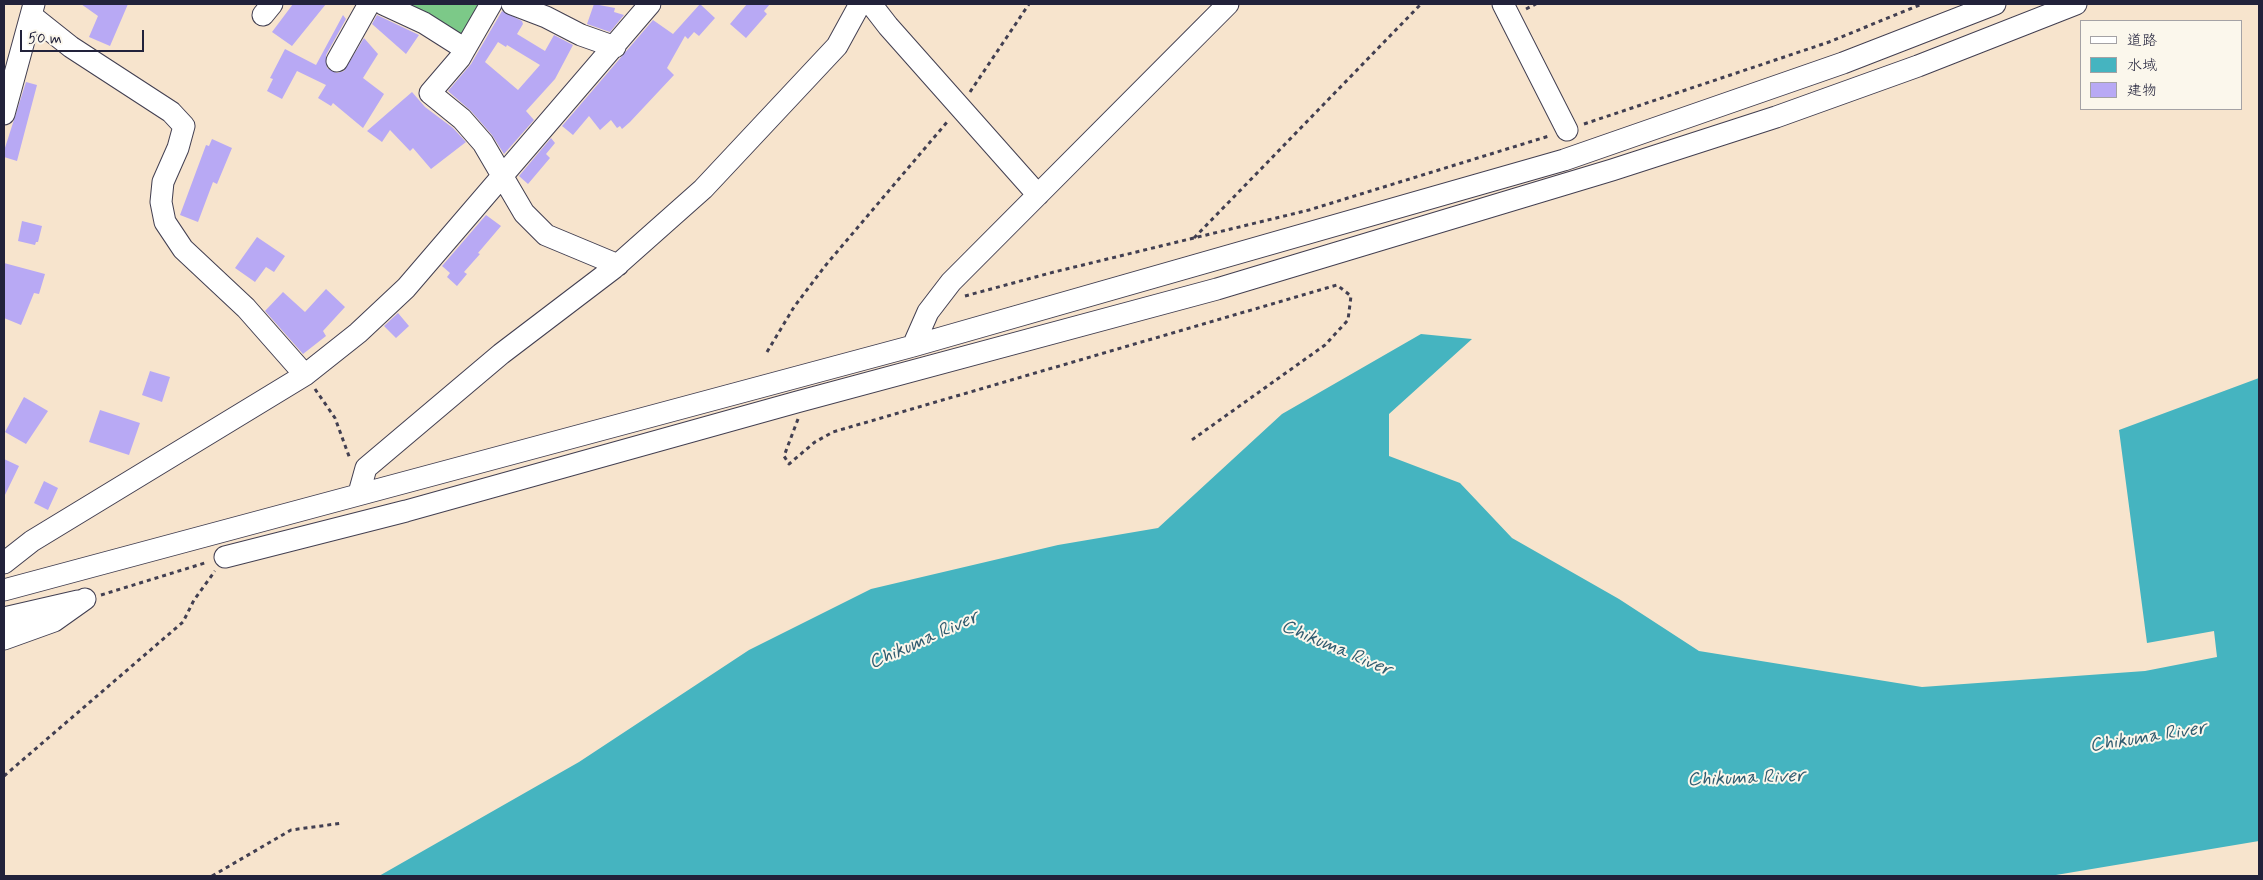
<!DOCTYPE html>
<html>
<head>
<meta charset="utf-8">
<style>
	body { margin:0 }
	#map { position:relative; width:2263px; height:880px; overflow:hidden; background:#f7e4cd; font-family:Mynerve,"Klee One",sans-serif }
	canvas { display:block }
	.frame { position:absolute; inset:0; border:5px solid #22223b; pointer-events:none }
	.legend { position:absolute; left:2080px; top:20px; width:162px; height:90px; box-sizing:border-box; background:#fbf7ec; border:1px solid #a4a2a5; margin:0; padding:6px 9px; list-style:none; font-size:15px; color:#22223b }
	.legend li { display:flex; align-items:center; gap:10px; height:25px }
	.legend b { width:25px; border:1px solid #a4a2a5 }
	.scale { position:absolute; left:20px; top:30px; width:124px; height:22px; box-sizing:border-box; border:2px solid #22223b; border-top:0; padding-left:6px; font-size:15px; line-height:18px; white-space:nowrap; color:#22223b; -webkit-text-stroke:4px #fbf7ec; paint-order:stroke }
</style>
</head>
<body>
<div id="map">
<canvas width="2263" height="880"></canvas>
<div class="frame"></div>
<ul class="legend">
<li><b style="height:6px;background:#fff"></b>道路</li>
<li><b style="height:14px;background:#45b4c0"></b>水域</li>
<li><b style="height:14px;background:#b8a9f4"></b>建物</li>
</ul>
<div class="scale">50 m</div>
</div>
<script>
const c = document.querySelector('canvas').getContext('2d');
c.lineJoin = 'round';
function fillPath(path, color) { c.fillStyle = color; c.fill(path, 'evenodd'); }
const toPath = rows => new Path2D(rows.map(r => 'M' + r).join(''));
function trace(path, color, width, dash) { c.strokeStyle = color; c.lineWidth = width; c.lineCap = dash ? 'butt' : 'round'; c.setLineDash(dash || []); c.stroke(path); }
function drawText(font, color, halo, rows, align = 'center') {
  c.font = font + ' Mynerve,sans-serif'; c.lineWidth = 4; c.setLineDash([]); c.textBaseline = 'middle'; c.strokeStyle = halo; c.fillStyle = color; for (const [text, x, y, turn = 0] of rows) {
    c.save(); c.translate(x, y); c.rotate((+turn || 0) * Math.PI / 180); c.textAlign = isNaN(turn) ? turn : align; if (halo) c.strokeText(text, 0, 0); c.fillText(text, 0, 0); c.restore();
  }
}
fillPath(toPath([
	[394,4,485,4,460,37]
]), '#7cc988');
fillPath(toPath([
	[1421,334,1472,339,1389,414,1389,456,1460,483,1512,538,1619,599,1699,651,1922,687,2145,671,2217,657,2214,631,2147,643,2119,430,2259,378,2259,841,2050,876,379,876,579,762,749,650,871,589,1058,545,1158,528,1282,414]
]), '#45b4c0');
fillPath(toPath([
	[81,4,128,4,110,46,89,37,98,16],
	[293,4,326,4,292,46,272,32],
	[594,4,615,8,614,12,624,15,610,32,587,24],
	[700,4,715,18,699,36,694,32,688,39,685,36,667,68,674,75,630,122,622,129,620,126,617,128,611,120,600,130,589,116,573,135,562,126,653,20,673,34],
	[747,4,770,4,764,11,767,14,746,38,730,24],
	[502,11,522,21,523,24,517,34,545,51,554,35,573,45,555,79,526,111,534,120,504,154,492,135,471,111,448,91,471,64],
	[498,42,506,47,507,45,540,65,518,90,485,62],
	[343,15,346,19,326,55,327,68,337,73,344,71,364,38,378,54,363,78,384,94,363,128,333,103,331,106,318,98,326,85,297,71,282,99,267,91,273,79,270,78,285,49,316,65],
	[377,15,419,35,406,54,372,24],
	[26,82,37,85,17,161,4,157,4,151],
	[412,92,425,107,453,128,466,142,431,169,413,148,410,151,390,130,382,142,367,131],
	[551,138,555,143,546,154,550,158,528,184,519,176],
	[212,139,232,148,217,184,213,182,198,222,180,215,206,145,209,146],
	[486,215,501,226,478,253,480,254,464,272,467,274,457,286,447,277,450,273,442,266],
	[22,221,42,226,38,242,36,242,35,245,18,241],
	[257,237,285,256,274,272,266,267,255,282,235,268],
	[4,263,45,274,39,294,34,293,21,325,4,318],
	[326,289,345,307,323,331,326,336,303,354,265,311,283,292,305,312],
	[398,313,409,326,396,338,384,326],
	[150,371,170,377,162,402,142,395],
	[24,397,48,411,26,444,5,432],
	[100,410,140,423,129,455,89,442],
	[4,459,19,466,4,497],
	[44,481,58,488,48,510,34,503]
]), '#b8a9f4');
const minor = toPath([
	[383,4,424,23,465,49,491,4],
	[512,4,546,17,581,35,615,47],
	[871,4,888,26,1038,195],
	[1503,4,1567,130],
	[263,15,272,4],
	[32,16,71,47,171,112,184,126,178,148,163,182,161,202,165,222,183,249,246,308,305,375],
	[465,49,460,58,430,93,462,119,483,143,524,213,546,235,618,265],
	[337,61,369,4],
	[4,114,34,4],
	[913,346,928,312,951,282,1228,4],
	[359,493,366,468,501,354,614,268,703,189,837,46,860,4],
	[225,557,406,511,797,402,1217,289,1612,170,1776,117,1918,66,2076,4],
	[4,563,32,541,305,375,358,333,406,288,650,4],
	[4,590,913,346,1564,160,1843,63,1995,4],
	[4,618,78,601],
	[4,639,54,621,85,599]
]);
trace(minor, '#423f51', 23);
trace(toPath([
	[1526,9,1536,4],
	[970,92,1029,4],
	[1584,124,1829,42,1922,4],
	[1194,238,1421,4],
	[965,296,1054,272,1309,210,1549,136],
	[767,352,794,307,825,266,948,121],
	[315,389,335,418,350,459],
	[798,419,784,456,789,464,815,442,833,432,1337,285,1351,296,1348,320,1325,345,1189,442],
	[101,595,208,562],
	[4,776,183,622,194,600,215,571],
	[212,876,291,830,343,823]
]), '#423f51', 3, [4, 4]);
trace(minor, '#fff', 21);
drawText('italic 19px', '#305c70', '#fbf7ec', [
	["Chikuma River",924,641,-24],
	["Chikuma River",1336,649,23],
	["Chikuma River",2148,738,-9],
	["Chikuma River",1746,779,-2]
]);
</script>
</body>
</html>
